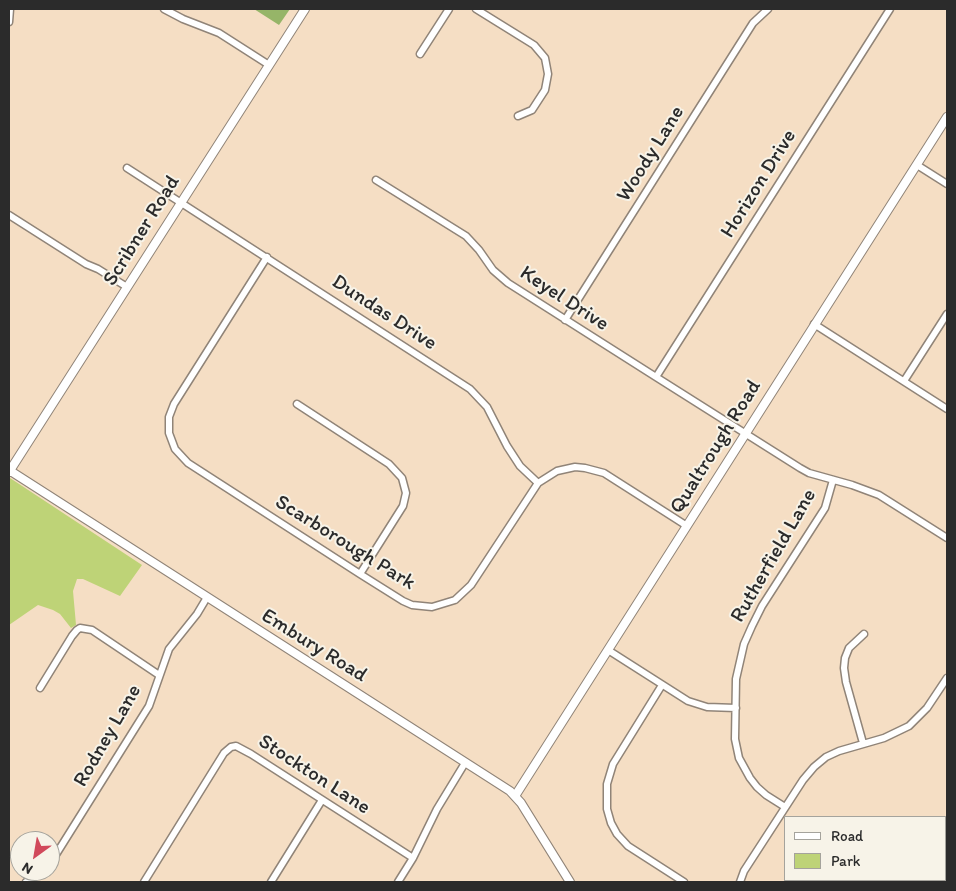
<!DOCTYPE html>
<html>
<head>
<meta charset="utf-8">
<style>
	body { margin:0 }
	#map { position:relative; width:956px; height:891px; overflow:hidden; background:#f5dec4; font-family:Itim,sans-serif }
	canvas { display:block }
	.frame { position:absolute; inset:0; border:10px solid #2b2b2b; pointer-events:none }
	.legend { position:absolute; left:784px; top:816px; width:162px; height:65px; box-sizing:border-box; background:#f7f3e8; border:1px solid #a5a39c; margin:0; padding:6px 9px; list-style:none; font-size:15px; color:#2b2b2b }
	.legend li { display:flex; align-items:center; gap:10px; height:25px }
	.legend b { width:25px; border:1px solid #a5a39c }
	.north { position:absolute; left:10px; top:831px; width:50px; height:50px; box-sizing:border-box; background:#f7f3e8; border:1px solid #a5a39c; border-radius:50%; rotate:212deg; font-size:14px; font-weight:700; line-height:20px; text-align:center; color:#2b2b2b }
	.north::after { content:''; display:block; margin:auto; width:18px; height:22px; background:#d1495b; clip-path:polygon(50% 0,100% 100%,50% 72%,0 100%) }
</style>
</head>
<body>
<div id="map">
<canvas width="956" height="891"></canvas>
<div class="frame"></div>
<ul class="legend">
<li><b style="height:6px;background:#fff"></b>Road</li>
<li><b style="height:14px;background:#bed377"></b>Park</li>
</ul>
<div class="north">N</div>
</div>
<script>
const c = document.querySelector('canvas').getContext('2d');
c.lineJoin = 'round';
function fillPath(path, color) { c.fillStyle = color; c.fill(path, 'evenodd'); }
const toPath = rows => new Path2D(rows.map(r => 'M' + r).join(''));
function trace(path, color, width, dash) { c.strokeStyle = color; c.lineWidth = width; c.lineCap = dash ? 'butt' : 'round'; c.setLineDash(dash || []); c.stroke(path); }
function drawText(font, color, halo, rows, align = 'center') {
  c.font = font + ' Itim,sans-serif'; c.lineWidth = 4; c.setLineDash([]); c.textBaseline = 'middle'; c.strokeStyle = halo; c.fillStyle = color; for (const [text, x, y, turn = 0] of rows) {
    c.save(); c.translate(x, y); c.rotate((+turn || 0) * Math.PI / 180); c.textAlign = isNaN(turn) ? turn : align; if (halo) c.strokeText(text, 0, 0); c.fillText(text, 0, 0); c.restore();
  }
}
fillPath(toPath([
	[10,478,142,565,120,596,83,579,77,579,73,591,76,625,71,628,60,614,53,610,38,605,9,625,9,480]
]), '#bed377');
fillPath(toPath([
	[254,9,290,9,279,25]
]), '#96b568');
const minor = toPath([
	[164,9,183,19,219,33,269,65],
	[476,9,534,45,545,58,548,74,545,90,532,110,518,116],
	[9,22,10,9],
	[420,54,449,9],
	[917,165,947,184],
	[127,168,470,389,487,407,507,446,520,466,538,483],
	[376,180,466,236,479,250,493,270,508,283,656,377,800,468,809,473,852,485,879,495,947,538],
	[9,215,86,264,98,269,127,287],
	[267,257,174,404,169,417,169,433,175,449,188,463,360,574,403,601,412,605,432,607,455,600,471,585,538,483,557,471,575,467,585,468,604,473,687,526],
	[565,320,753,23,768,9],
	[814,324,947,409],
	[656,377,890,9],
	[904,381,947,314],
	[297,404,389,464,402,478,406,493,403,506,360,574],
	[608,650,688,701,707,707,736,708],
	[662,685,613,764,607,784,607,809,611,823,617,834,628,846,684,882],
	[40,688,72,636,77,630,80,628,92,630,159,675],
	[863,743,846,682,844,668,845,658,849,648,864,634],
	[785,807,766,795,757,787,750,778,739,758,735,739,736,679,744,644,752,626,762,606,825,508,833,480],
	[50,864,149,706,169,649,197,614,206,599],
	[26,882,44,871],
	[144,882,224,753,231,747,236,746,251,754,413,858],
	[271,882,322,800],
	[398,882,413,858,437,809,465,763],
	[740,882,744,871,803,780,814,767,826,757,839,751,884,738,909,726,927,708,947,678]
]);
const tertiary = toPath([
	[9,470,510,791,521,803,570,882],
	[9,472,305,9],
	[515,796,947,117]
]);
trace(minor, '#908478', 9);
trace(tertiary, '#908478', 10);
trace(minor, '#fff', 6);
trace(tertiary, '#fff', 8);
drawText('21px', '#2b2b2b', '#f7f3e8', [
	["Woody Lane",651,154,-58],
	["Horizon Drive",759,184,-58],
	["Scribner Road",142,231,-58],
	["Keyel Drive",564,299,33],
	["Dundas Drive",384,313,33],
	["Qualtrough Road",716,447,-58],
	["Scarborough Park",345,543,32],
	["Rutherfield Lane",774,556,-60],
	["Embury Road",314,646,32],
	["Rodney Lane",108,736,-60],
	["Stockton Lane",314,775,33]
]);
</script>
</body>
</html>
